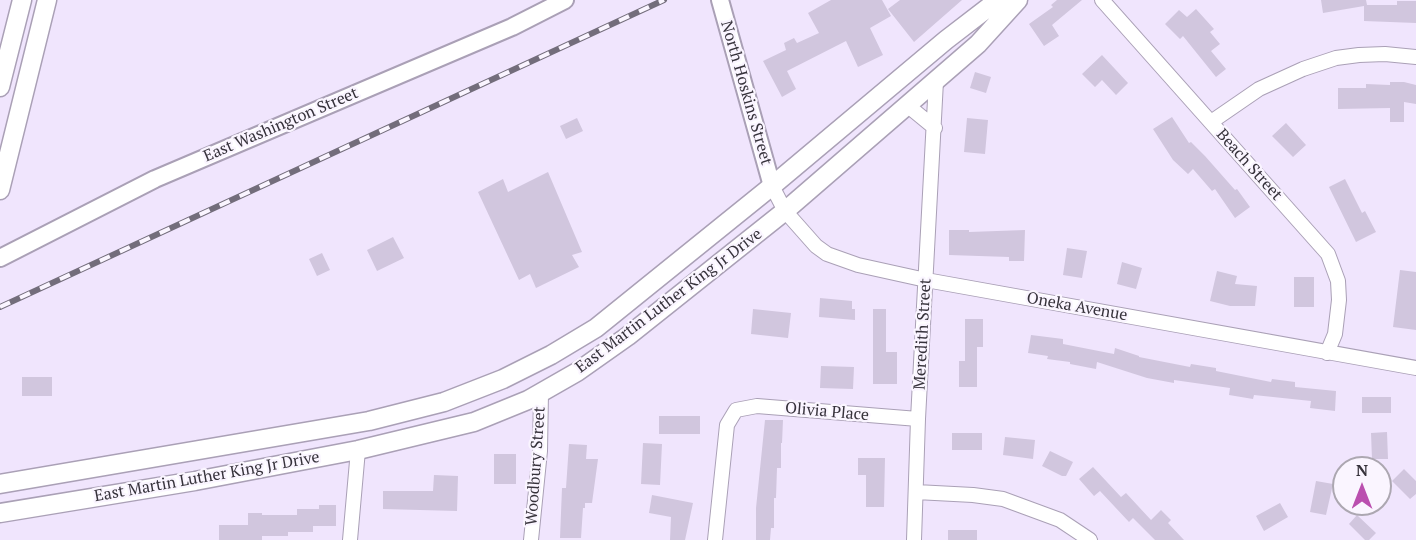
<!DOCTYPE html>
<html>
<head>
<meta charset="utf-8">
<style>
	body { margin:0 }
	#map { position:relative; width:1416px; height:540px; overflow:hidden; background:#f0e5fd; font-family:"PT Serif",serif }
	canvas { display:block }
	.north { position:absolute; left:1332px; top:456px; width:60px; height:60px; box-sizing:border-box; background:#faf5ff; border:2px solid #aca7b1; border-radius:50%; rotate:0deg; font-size:16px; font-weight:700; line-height:24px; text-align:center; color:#36323b }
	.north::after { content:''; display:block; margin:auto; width:21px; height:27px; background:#ba4faf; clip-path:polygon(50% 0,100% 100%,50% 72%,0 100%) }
</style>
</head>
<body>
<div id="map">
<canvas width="1416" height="540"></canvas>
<div class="north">N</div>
</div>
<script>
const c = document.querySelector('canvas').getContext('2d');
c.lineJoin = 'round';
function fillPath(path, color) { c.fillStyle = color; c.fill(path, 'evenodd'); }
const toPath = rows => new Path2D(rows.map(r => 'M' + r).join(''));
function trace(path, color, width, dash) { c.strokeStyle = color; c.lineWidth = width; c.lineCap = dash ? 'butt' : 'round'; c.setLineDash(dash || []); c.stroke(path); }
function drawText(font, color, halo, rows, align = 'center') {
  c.font = font + ' "PT Serif",serif'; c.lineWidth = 4.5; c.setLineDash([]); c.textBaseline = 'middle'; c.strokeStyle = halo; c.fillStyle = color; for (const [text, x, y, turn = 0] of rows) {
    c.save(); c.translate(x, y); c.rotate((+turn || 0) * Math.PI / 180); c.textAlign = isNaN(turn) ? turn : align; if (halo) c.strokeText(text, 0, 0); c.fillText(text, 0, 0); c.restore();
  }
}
fillPath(toPath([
	[831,0,882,0,891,16,870,28,883,55,858,67,846,41,787,71,796,89,782,97,763,61,786,50,784,43,794,38,797,43,819,33,808,13],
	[900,0,962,0,914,42,888,9],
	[1057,0,1082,0,1052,25,1059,36,1044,46,1029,24,1053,7,1051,5],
	[1321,0,1366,0,1367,5,1397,5,1397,1,1416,1,1416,23,1364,21,1364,6,1323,13],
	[1196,9,1214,29,1210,32,1220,44,1211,51,1226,69,1216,77,1183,36,1180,39,1165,24,1179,10,1187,17],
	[1102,55,1128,83,1116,95,1102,80,1095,87,1082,74],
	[975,72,991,77,986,93,970,88],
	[1390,82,1404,82,1416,85,1416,104,1404,102,1404,122,1390,122,1390,108,1338,109,1338,88,1366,88,1366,84,1390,85],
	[1172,117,1189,143,1191,142,1205,156,1235,190,1237,189,1250,207,1235,218,1215,189,1212,191,1193,169,1188,174,1173,160,1153,129],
	[577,118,583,131,566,139,560,126],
	[967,118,988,120,985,154,964,152],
	[1286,123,1306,145,1293,157,1272,136],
	[548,172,582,252,572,255,579,267,536,288,530,274,519,280,478,192,503,179,508,192],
	[1345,179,1362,213,1365,211,1376,232,1356,242,1329,187],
	[949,230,969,230,969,232,1025,230,1024,261,1009,261,1009,257,949,255],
	[393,237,404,258,377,271,367,250],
	[1067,248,1087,251,1082,278,1063,275],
	[322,253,330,270,317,276,309,259],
	[1122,262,1142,268,1136,289,1117,284],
	[1400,270,1416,272,1416,330,1393,327],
	[1217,271,1237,276,1235,284,1257,286,1255,306,1230,306,1210,301],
	[1294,277,1314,277,1314,307,1294,307],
	[820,298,852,301,852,309,855,309,855,320,819,317],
	[753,309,791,313,788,338,751,334],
	[873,309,886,309,886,352,897,352,897,384,873,384],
	[965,319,983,319,983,347,977,347,977,387,959,387,959,361,965,361],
	[1031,335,1063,339,1063,344,1114,354,1115,348,1139,356,1139,357,1190,367,1191,364,1216,368,1216,371,1271,382,1272,379,1295,382,1295,387,1336,391,1335,411,1310,408,1311,401,1254,395,1253,399,1229,395,1230,388,1174,380,1174,383,1147,378,1097,362,1096,369,1070,364,1070,362,1047,359,1048,356,1028,353],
	[821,366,854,367,853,389,820,388],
	[22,377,52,377,52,396,22,396],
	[1362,397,1391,397,1391,413,1362,413],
	[659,416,700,416,700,434,659,434],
	[765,420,783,420,782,443,781,443,781,468,777,468,776,498,774,498,774,528,771,528,770,540,756,540,756,508],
	[1387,432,1388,459,1372,459,1371,433],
	[952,433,982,433,982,450,952,450],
	[1005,437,1035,440,1033,459,1003,455],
	[643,443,662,444,660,485,641,484],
	[569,444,587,445,586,459,598,459,592,503,585,503,585,508,583,508,581,538,560,538,562,488,566,488],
	[1050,451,1073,462,1066,476,1062,476,1042,466],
	[494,454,516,454,516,484,494,484],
	[858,458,885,458,884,507,866,507,866,475,858,475],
	[1093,467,1121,497,1126,493,1151,520,1161,510,1171,520,1168,523,1184,540,1155,540,1133,518,1129,522,1100,491,1094,496,1079,479],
	[1404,469,1416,481,1416,494,1410,499,1392,481],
	[434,475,458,476,457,511,383,509,383,491,433,491],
	[1316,481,1333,484,1326,515,1310,512],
	[652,495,693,503,685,540,670,540,671,517,649,513],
	[1280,503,1288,517,1264,531,1256,516],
	[319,505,336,505,336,526,313,526,313,532,288,532,288,536,262,536,262,540,219,540,219,525,248,525,248,513,262,513,262,515,297,515,297,509,319,509],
	[1357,515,1376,533,1369,540,1365,540,1349,524],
	[948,530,977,530,977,540,948,540]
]), '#d1c6de');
const minor = toPath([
	[1102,0,1328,254,1338,281,1339,300,1335,334,1327,353],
	[907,105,935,128],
	[1211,122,1259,89,1303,69,1336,58,1359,55,1385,54,1416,57],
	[772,186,785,211,816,246,827,254,858,265,926,280,1416,368],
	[916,492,973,495,1003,499,1060,520,1090,540],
	[350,540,358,450],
	[531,540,540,451,541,393],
	[715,540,727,425,736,410,757,406,918,419],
	[914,540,918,419,936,81]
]);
const tertiary = toPath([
	[720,0,772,186],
	[0,258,155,179,512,27,565,0]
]);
const secondary = toPath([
	[0,87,22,0],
	[0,190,47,0],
	[0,484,369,421,444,402,503,379,551,355,596,328,772,186,946,40,998,0],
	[0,513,195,481,358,450,474,422,528,400,577,372,628,336,785,211,978,44,1018,0]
]);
trace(minor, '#aaa0b6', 16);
trace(tertiary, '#aaa0b6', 20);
trace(secondary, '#aaa0b6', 21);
trace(minor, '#fff', 14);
trace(tertiary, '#fff', 16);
trace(secondary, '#fff', 18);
const rail = toPath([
	[0,307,664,0]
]);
trace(rail, '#736d7b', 6);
trace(rail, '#faf5ff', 4, [11]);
drawText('16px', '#36323b', '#faf5ff', [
	["North Hoskins Street",746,93,74],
	["East Washington Street",281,125,-23],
	["Beach Street",1249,165,48],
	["East Martin Luther King Jr Drive",669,301,-37],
	["Oneka Avenue",1077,307,10],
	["Meredith Street",923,334,-87],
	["Olivia Place",827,412,5],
	["Woodbury Street",536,466,-86],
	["East Martin Luther King Jr Drive",207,477,-10]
]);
</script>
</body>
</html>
